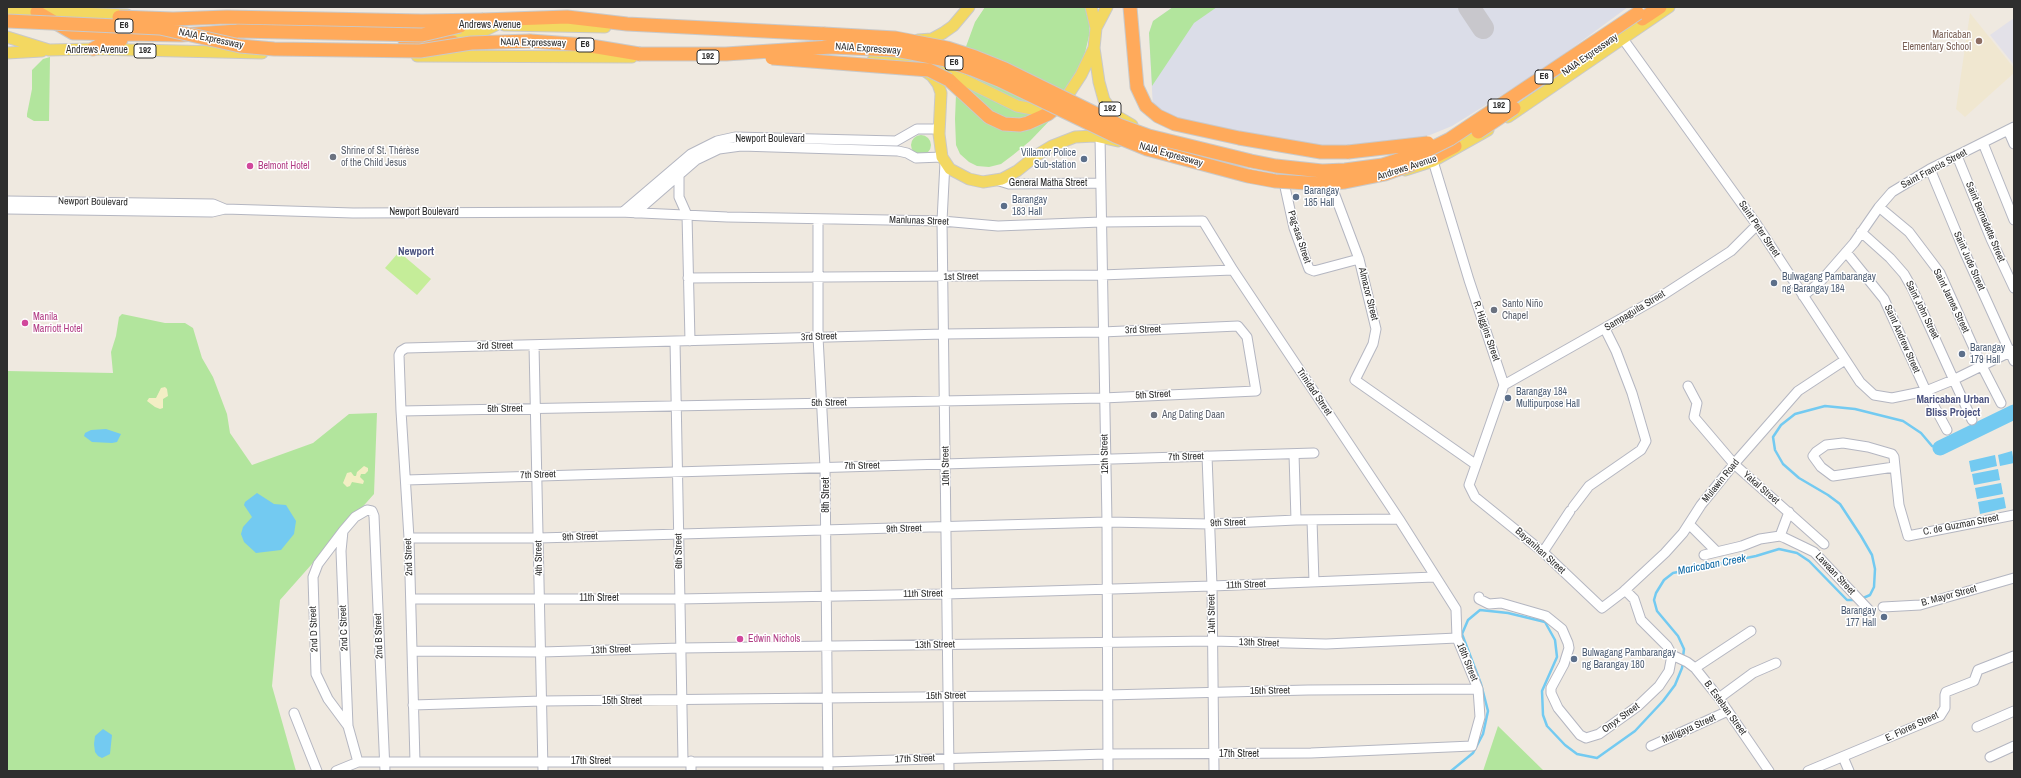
<!DOCTYPE html>
<html>
<head>
<meta charset="utf-8">
<style>
	body { margin:0 }
	#map { position:relative; width:2021px; height:778px; overflow:hidden; background:#efe9e0; font-family:"Archivo Narrow",sans-serif }
	canvas { display:block }
	.frame { position:absolute; inset:0; border:8px solid #2e2e2e; pointer-events:none }
</style>
</head>
<body>
<div id="map">
<canvas width="2021" height="778"></canvas>
<div class="frame"></div>
</div>
<script>
const c = document.querySelector('canvas').getContext('2d');
c.lineJoin = 'round';
function fillPath(path, color) { c.fillStyle = color; c.fill(path, 'evenodd'); }
const toPath = rows => new Path2D(rows.map(r => 'M' + r).join(''));
function trace(path, color, width, dash) { c.strokeStyle = color; c.lineWidth = width; c.lineCap = dash ? 'butt' : 'round'; c.setLineDash(dash || []); c.stroke(path); }
function drawText(font, color, halo, rows, align = 'center') {
  c.font = font + ' "Archivo Narrow",sans-serif'; c.lineWidth = 3; c.setLineDash([]); c.textBaseline = 'middle'; c.strokeStyle = halo; c.fillStyle = color; for (const [text, x, y, turn = 0] of rows) {
    c.save(); c.translate(x, y); c.rotate((+turn || 0) * Math.PI / 180); c.textAlign = isNaN(turn) ? turn : align; if (halo) c.strokeText(text, 0, 0); c.fillText(text, 0, 0); c.restore();
  }
}
fillPath(toPath([
	[2014,18,2014,65,1990,35]
]), '#e3e1e8');
fillPath(toPath([
	[1970,13,2014,68,2014,73,1965,117,1956,109]
]), '#f0e7d0');
fillPath(toPath([
	[1173,7,1628,7,1545,68,1452,126,1430,135,1404,142,1335,151,1221,136,1153,109,1149,33,1153,21]
]), '#dbdde8');
fillPath(toPath([
	[985,7,1086,7,1090,19,1089,36,1085,53,1075,77,1053,117,1030,141,1013,155,1001,164,989,167,977,166,969,162,960,154,956,145,955,119,956,94,964,52,975,22],
	[1173,7,1217,7,1194,23,1152,86,1149,33,1153,21],
	[50,57,49,121,34,121,27,117,27,114,32,89,32,70,43,59],
	'911 145a10 10 0 1 1 20 0a10 10 0 1 1-20 0Z',
	[122,314,165,323,185,323,193,328,202,358,213,377,227,414,230,433,252,465,313,443,349,414,377,413,374,494,280,600,272,686,296,771,7,771,7,371,113,373,111,352,116,336,119,317],
	[1498,726,1544,771,1483,771]
]), '#b2e59d');
fillPath(toPath([
	[165,387,167,389,168,396,163,399,163,408,160,409,155,407,147,401,149,398,156,398,161,388],
	[364,466,368,468,368,471,365,474,361,474,360,477,364,481,363,484,352,482,350,486,347,487,343,483,347,473,351,472,354,476,356,476,357,472]
]), '#f3eec4');
fillPath(toPath([
	[399,252,431,279,417,295,385,268]
]), '#c5ed99');
fillPath(toPath([
	[106,429,121,434,117,442,112,443,92,442,84,436,85,433,91,430],
	[2012,451,2014,463,2000,466,1998,455],
	[1995,455,1997,466,1971,472,1969,461],
	[1998,469,2000,480,1974,485,1972,474],
	[2001,483,2003,494,1977,499,1975,488],
	[257,493,274,504,286,505,296,521,294,534,281,550,256,553,244,542,241,534,243,527,252,517,244,505,245,502],
	[2004,497,2006,508,1980,514,1978,502],
	[103,729,112,735,110,754,102,758,98,756,95,752,94,744,95,736]
]), '#73caf1');
trace(toPath([
	[1861,599,1870,595,1874,587,1875,569,1872,555,1861,536,1840,504,1828,495,1799,478,1783,464,1775,450,1773,437,1781,425,1795,414,1825,406,1855,409,1903,421,1921,433,1932,446,1940,448],
	[1683,657,1684,649,1678,636,1657,611,1654,600,1656,593,1664,580,1673,573,1756,556,1779,549,1797,553,1809,561,1847,600,1857,600],
	[1451,771,1473,753,1483,734,1488,711,1481,684,1462,634,1468,620,1480,610,1508,613,1545,622,1555,640,1557,657,1542,691,1543,715,1547,726,1565,745,1577,754,1597,758,1635,731,1663,701,1675,685,1682,668,1683,662]
]), '#73caf1', 2.5);
trace(toPath([
	[1940,448,2014,412]
]), '#73caf1', 15);
trace(toPath([
	[1469,7,1483,28]
]), '#c8c7cc', 22);
const minor = toPath([
	[1623,39,1757,225,1860,382,1874,395,1892,398,1926,391,1953,380,2014,350],
	[2008,130,2014,144],
	[1100,137,1107,522,1108,771],
	[1983,143,2014,220],
	[1957,156,1991,239,2014,288],
	[1433,161,1469,280,1504,385,1469,485,1475,497,1543,552,1602,608,1623,592,1665,553,1683,533,1701,505,1734,464,1798,391,1845,360],
	[945,162,942,221,949,771],
	[1930,169,1965,253,2014,361],
	[679,177,679,197,687,215,690,341],
	[1283,178,1294,228,1309,269,1314,271,1359,259],
	[996,180,1009,184,1100,183],
	[1330,182,1359,259,1376,329,1373,344,1355,380,1475,464],
	[7,201,213,204,225,209],
	[1879,207,1909,232,1940,273,1982,366,2001,403],
	[7,209,212,212,225,209,353,213,620,212,727,217,942,221,998,226,1101,222,1203,221,1233,270,1399,519,1456,609,1457,638,1478,689,1480,717,1472,746,1311,753,1107,754,828,762,358,762,336,771],
	[623,212,691,154,717,141,735,137,896,141,917,129,939,129],
	[635,213,696,160,719,149,741,146,898,151,907,153,916,158,942,157],
	[818,219,818,337,825,467,828,771],
	[1861,232,1890,258,1904,274,1912,288,1972,420],
	[1846,252,1884,299,1926,391,1947,430],
	[688,278,1101,275,1233,270],
	[1803,296,1820,282,1854,243,1879,207,1892,192,1930,169,2014,127],
	[675,341,683,761],
	[534,345,543,771],
	[1504,385,1663,295,1731,251,1757,225],
	[1688,386,1697,403,1694,417,1734,464,1824,544],
	[401,411,1103,398,1256,391,1247,337,1238,326,1102,332,944,334,406,348,401,351,399,355,401,411,409,538,415,762],
	[1294,454,1296,520],
	[1207,456,1212,586,1214,771],
	[1894,467,1833,476,1821,467,1813,456,1816,452,1826,445,1843,443,1868,447,1892,454,1894,457,1899,505,1908,536,2014,515],
	[406,480,1314,453],
	[1573,507,1589,486,1641,450,1646,441,1632,393,1616,351,1605,329],
	[1312,520,1314,582],
	[1689,524,1716,551],
	[343,531,341,551,348,726,358,762],
	[1780,536,1789,512],
	[409,538,539,538,1107,522,1210,524,1296,520,1399,519],
	[1543,552,1570,511],
	[1704,555,1742,546,1760,539,1780,536,1785,538,1814,552,1870,611],
	[1479,597,1479,599,1489,604,1501,603,1546,616,1562,629,1568,643,1569,648,1564,664,1551,688,1551,693,1558,708,1580,735,1586,738,1599,734,1638,706,1659,686,1669,671,1672,655,1667,646,1641,620,1634,599,1625,590],
	[411,599,679,599,946,594,1212,586,1434,577],
	[1883,607,1920,605,2014,578],
	[412,651,541,652,681,648,1212,641,1326,644,1457,638],
	[1672,655,1687,662,1695,668,1719,698,1769,771],
	[1695,668,1751,631],
	[1719,698,1753,673,1776,663],
	[413,705,542,701,1107,695,1308,690,1478,689],
	[294,713,317,771],
	[348,726,328,699,316,674,313,577,318,564,343,531,355,517,367,510,372,511,374,516,385,771],
	[1977,727,2014,711],
	[1651,746,1728,711],
	[1843,757,1849,771],
	[1990,757,2014,746],
	[691,771,691,761],
	[1808,771,1940,716,1945,708,1945,695,1946,692,1974,681,1978,670,2014,656]
]);
const major = toPath([
	[7,10,127,15],
	[504,25,605,27],
	[1096,28,1107,7],
	[443,33,477,34,496,25],
	[7,37,49,50,93,49,262,53],
	[918,40,932,39,943,33,953,26,969,7],
	[1094,48,1099,82,1104,100,1115,115,1132,125],
	[7,53,42,51],
	[417,56,632,57],
	[873,60,904,61,921,68,932,76,938,84,941,93,939,134,942,157,950,169,969,179,983,182,1002,179,1017,171,1037,155,1052,146,1075,137,1095,136,1118,141],
	[918,63,944,67,962,79,1017,106,1038,110,1052,108,1064,101,1081,75,1094,48,1096,28,1091,7],
	[1508,117,1669,7],
	[1405,170,1433,161,1488,130]
]);
const highway = toPath([
	[1130,7,1137,87,1146,106,1158,116,1175,124,1239,138,1321,152,1348,152],
	[37,12,73,33,181,35,238,31],
	[1642,19,1660,7],
	[483,20,567,17,627,24,824,34],
	[405,41,453,42],
	[530,41,585,45,639,54],
	[93,49,107,41,121,40],
	[949,80,989,117,1004,124,1020,125,1028,123,1048,114,1064,101],
	[1432,158,1455,146]
]);
trace(minor, '#b4b6c1', 11);
trace(major, '#c9c9c9', 13);
trace(highway, '#c9c9c9', 15);
trace(minor, '#fff', 9);
trace(major, '#f3d861', 11);
trace(highway, '#ffaa5b', 13);
const highwayBridge = toPath([
	[119,17,173,19,227,17,422,21,483,20],
	[7,21,160,28,240,46,274,49,420,51,471,43,530,41],
	[238,31,422,35,460,26],
	[824,34,895,38,947,48,975,57,1005,69,1119,125,1149,136,1251,161,1276,166,1322,171,1345,170,1383,165,1426,151,1450,139,1638,13],
	[639,54,726,54,831,47,895,50,945,60,972,69,999,80,1115,136,1147,149,1248,176,1275,181,1323,184,1345,182,1385,174,1413,164],
	[772,58,929,70,949,80],
	[1478,132,1514,108],
	[1348,152,1428,143]
]);
trace(highwayBridge, '#c9c9c9', 15, []);
trace(highwayBridge, '#ffaa5b', 13);
for (const [x, y, r, color] of [
	[1979,41,4,"#8d6e63"],
	[333,157,4,"#6b7280"],
	[1084,159,4,"#5c6f8a"],
	[250,166,4,"#d1479c"],
	[1296,197,4,"#5c6f8a"],
	[1004,206,4,"#5c6f8a"],
	[1774,283,4,"#5c6f8a"],
	[1494,310,4,"#6b7280"],
	[25,323,4,"#d1479c"],
	[1962,354,4,"#5c6f8a"],
	[1508,398,4,"#5c6f8a"],
	[1154,415,4,"#6b7280"],
	[1884,617,4,"#5c6f8a"],
	[740,639,4,"#d1479c"],
	[1574,659,4,"#5c6f8a"]
]) { const dot = new Path2D(); dot.arc(x, y, r, 0, 2 * Math.PI); c.fillStyle = color; c.fill(dot); trace(dot, '#fff', 1.5); }
for (const [x, y, w] of [
	[124,26,18],
	[585,45,18],
	[145,51,22],
	[708,57,22],
	[954,63,18],
	[1544,77,18],
	[1499,106,22],
	[1110,109,22]
]) { const box = new Path2D(); box.roundRect(x - w / 2, y - 7, w, 14, 3); c.fillStyle = '#fff'; c.fill(box); trace(box, '#2e2e2e', 1); }
drawText('bold 9px', '#2e2e2e', null, [
	["E6",124,26],
	["E6",585,45],
	["192",145,51],
	["192",708,57],
	["E6",954,63],
	["E6",1544,77],
	["192",1499,106],
	["192",1110,109]
]);
drawText('10px', '#2e2e2e', '#fff', [
	["Andrews Avenue",490,25],
	["NAIA Expressway",211,39,12],
	["NAIA Expressway",533,43,1],
	["NAIA Expressway",868,49,4],
	["Andrews Avenue",97,50],
	["NAIA Expressway",1590,55,-35],
	["Newport Boulevard",770,139],
	["NAIA Expressway",1171,155,16],
	["Andrews Avenue",1407,168,-18],
	["Saint Francis Street",1934,169,-28],
	["General Matha Street",1048,183],
	["Newport Boulevard",93,202,1],
	["Newport Boulevard",424,212],
	["Manlunas Street",919,221,2],
	["Saint Bernadette Street",1985,222,67],
	["Saint Peter Street",1759,229,56],
	["Pag-asa Street",1299,237,72],
	["Saint Jude Street",1969,261,66],
	["1st Street",961,277,-1],
	["Almazor Street",1368,294,76],
	["Saint James Street",1951,301,64],
	["Saint John Street",1922,310,64],
	["Sampaguita Street",1635,311,-31],
	["3rd Street",1143,330,-2],
	["R. Higgins Street",1486,331,71],
	["3rd Street",819,337,-2],
	["Saint Andrew Street",1902,339,66],
	["3rd Street",495,346,-1],
	["Trinidad Street",1314,392,56],
	["5th Street",1153,395,-3],
	["5th Street",829,403,-1],
	["5th Street",505,409,-1],
	["12th Street",1105,454,-91],
	["7th Street",1186,457,-2],
	["7th Street",862,466,-1],
	["10th Street",946,466,-91],
	["7th Street",538,475,-2],
	["Mulawin Road",1721,481,-51],
	["Yakal Street",1761,488,41],
	["8th Street",826,495,-90],
	["9th Street",1228,523,-2],
	["C. de Guzman Street",1961,525,-11],
	["9th Street",904,529,-2],
	["9th Street",580,537,-2],
	["6th Street",679,551,-91],
	["Bayanihan Street",1540,551,42],
	["2nd Street",409,557,-92],
	["4th Street",539,558,-91],
	["Lawaan Street",1835,574,47],
	["11th Street",1246,585,-2],
	["11th Street",923,594,-1],
	["B. Mayor Street",1949,596,-15],
	["11th Street",599,598],
	["14th Street",1212,614,-91],
	["2nd C Street",344,628,-92],
	["2nd D Street",314,629,-92],
	["2nd B Street",379,636,-92],
	["13th Street",1259,643,2],
	["13th Street",935,645,-1],
	["13th Street",611,650,-2],
	["16th Street",1467,662,68],
	["15th Street",1270,691,-1],
	["15th Street",946,696,-1],
	["15th Street",622,701],
	["B. Esteban Street",1725,708,54],
	["Onyx Street",1621,718,-36],
	["E. Flores Street",1912,727,-25],
	["Maligaya Street",1689,729,-24],
	["17th Street",1239,754],
	["17th Street",915,759,-2],
	["17th Street",591,761]
]);
drawText('10px', '#785e54', '#fff', [
	["Maricaban",1971,35],
	["Elementary School",1971,47]
], 'right');
drawText('10px', '#5b616d', '#fff', [
	["Shrine of St. Thérèse",341,151],
	["of the Child Jesus",341,163],
	["Santo Niño",1502,304],
	["Chapel",1502,316],
	["Ang Dating Daan",1162,415]
], 'left');
drawText('10px', '#4e5e75', '#fff', [
	["Villamor Police",1076,153,"right"],
	["Sub-station",1076,165,"right"],
	["Barangay",1304,191],
	["185 Hall",1304,203],
	["Barangay",1012,200],
	["183 Hall",1012,212],
	["Bulwagang Pambarangay",1782,277],
	["ng Barangay 184",1782,289],
	["Barangay",1970,348],
	["179 Hall",1970,360],
	["Barangay 184",1516,392],
	["Multipurpose Hall",1516,404],
	["Barangay",1876,611,"right"],
	["177 Hall",1876,623,"right"],
	["Bulwagang Pambarangay",1582,653],
	["ng Barangay 180",1582,665]
], 'left');
drawText('10px', '#b23c85', '#fff', [
	["Belmont Hotel",258,166],
	["Manila",33,317],
	["Marriott Hotel",33,329],
	["Edwin Nichols",748,639]
], 'left');
drawText('bold 11px', '#4c5380', '#fff', [
	["Newport",416,252],
	["Maricaban Urban",1953,400],
	["Bliss Project",1953,413]
]);
drawText('italic 11px', '#0c68a4', '#fff', [
	["Maricaban Creek",1712,565,-11]
]);
</script>
</body>
</html>
